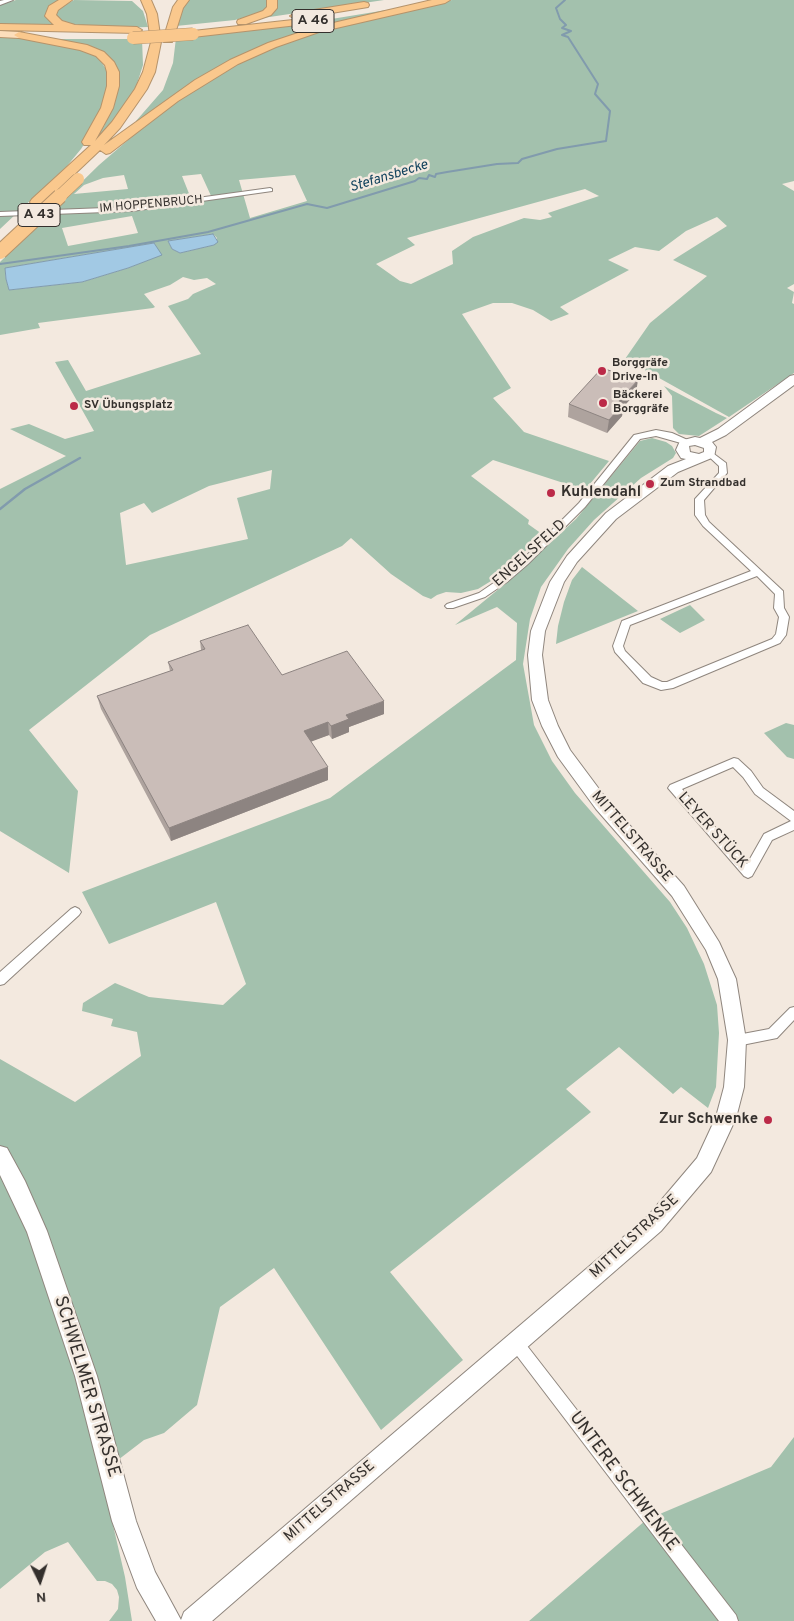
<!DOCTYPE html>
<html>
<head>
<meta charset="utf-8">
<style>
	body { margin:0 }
	#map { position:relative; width:794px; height:1621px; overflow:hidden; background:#f3e9df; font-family:Overpass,sans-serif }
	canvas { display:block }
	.north { position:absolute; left:15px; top:1556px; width:50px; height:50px; -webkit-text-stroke:4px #f3e9df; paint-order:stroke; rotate:176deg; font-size:14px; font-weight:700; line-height:20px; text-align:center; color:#34302d }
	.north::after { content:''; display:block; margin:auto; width:18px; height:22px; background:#34302d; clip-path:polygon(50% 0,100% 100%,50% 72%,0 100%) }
</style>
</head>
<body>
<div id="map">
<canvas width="794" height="1621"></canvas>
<div class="north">N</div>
</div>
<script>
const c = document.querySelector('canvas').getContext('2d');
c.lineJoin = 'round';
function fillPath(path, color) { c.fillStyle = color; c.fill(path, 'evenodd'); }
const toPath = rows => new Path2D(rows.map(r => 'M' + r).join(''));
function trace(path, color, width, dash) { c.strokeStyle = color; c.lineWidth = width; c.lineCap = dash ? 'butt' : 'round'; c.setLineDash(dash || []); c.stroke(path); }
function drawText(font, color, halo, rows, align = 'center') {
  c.font = font + ' Overpass,sans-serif'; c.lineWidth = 5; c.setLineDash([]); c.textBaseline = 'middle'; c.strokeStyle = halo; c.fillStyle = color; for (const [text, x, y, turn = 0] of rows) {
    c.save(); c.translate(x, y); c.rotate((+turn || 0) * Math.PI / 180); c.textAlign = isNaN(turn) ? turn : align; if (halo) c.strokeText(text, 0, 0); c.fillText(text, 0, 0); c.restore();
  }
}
fillPath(toPath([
	[16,0,65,0,49,9,66,28,0,26,0,5],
	[74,0,132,1,143,11,148,27,116,28,67,24,56,17,55,11],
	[187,0,268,0,268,7,260,13,235,20,176,26,178,15],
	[275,0,384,0,256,19],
	[452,0,794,0,794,181,782,184,794,191,794,284,787,288,794,292,792,303,794,304,794,373,729,417,625,359,650,323,707,276,673,260,727,226,717,217,686,231,659,251,635,247,608,260,629,270,560,307,569,314,551,321,533,310,512,303,493,303,462,314,511,388,493,398,524,432,609,461,585,490,493,460,471,476,529,520,528,524,542,534,504,573,478,589,461,593,446,592,437,595,431,599,423,596,391,574,351,538,342,546,150,635,29,730,78,791,69,873,0,831,0,489,66,456,10,429,29,424,65,439,94,431,55,362,68,360,86,391,201,354,168,306,188,299,193,294,216,284,207,278,194,280,183,277,170,285,144,294,155,307,153,308,38,323,40,328,0,335,0,262,99,165,163,110,218,72,274,46,326,29],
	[201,174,212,198,192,201,182,176],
	[124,175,128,189,74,194,84,185,103,178],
	[295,175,307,201,250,218,239,180],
	[585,189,599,196,548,213,552,217,540,220,524,218,473,237,452,251,453,264,411,284,400,281,376,264,415,245,407,238],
	[132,216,138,233,68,246,62,228],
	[213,234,217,238,214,245,180,253,172,249,168,241],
	[154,243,161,255,128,268,82,282,9,290,6,279,5,268],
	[272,470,270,489,237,498,248,539,126,565,120,513,144,503,152,513,209,486],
	[411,6,270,44,142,121,136,121,163,90,173,63,176,38,307,23],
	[0,36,38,40,79,48,98,57,108,72,108,87,94,129,81,149,67,166,0,229],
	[50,39,142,39,143,65,136,87,112,126,87,151,104,126,115,97,118,74,113,61,96,51],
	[664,386,716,413,727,418,699,436,679,434,673,428,672,396],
	[652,438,666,442,672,446,676,453,673,458,641,478,594,520,568,549,541,587,530,619,523,664,534,725,552,761,575,793,670,902,687,928,704,964,717,1005,719,1033,716,1087,708,1108,681,1087,673,1094,619,1047,566,1089,591,1112,390,1272,463,1360,381,1430,274,1268,220,1307,197,1405,164,1433,144,1440,101,1473,125,1577,132,1621,109,1621,118,1609,119,1597,117,1590,112,1584,105,1581,97,1581,68,1542,45,1552,0,1589,0,1059,75,1102,141,1056,137,1032,111,1026,113,1019,82,1011,83,1003,115,983,149,997,223,1005,246,984,216,902,109,944,82,892,330,798,516,660,517,623,497,607,455,625,506,583,576,519,640,441],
	[582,567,638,611,556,644,558,626,564,602,572,580],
	[690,605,705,620,680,633,660,619],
	[786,723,794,725,794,759,787,757,764,733],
	[794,1437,794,1621,736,1621,655,1516,771,1467],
	[646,1520,725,1621,529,1621]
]), '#a3c1ad');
const water = toPath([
	[213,234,218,242,214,245,180,253,172,249,168,241,213,234],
	[154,243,162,255,128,268,82,282,9,290,6,279,5,268,154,243]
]);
fillPath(water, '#a2c9e4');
trace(water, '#819bad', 1);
trace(toPath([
	[0,264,129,246,208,232,307,204,327,208,415,181,419,178,427,179,429,175,435,177,436,174,447,172,497,164,518,163,522,159,557,149,606,141,610,111,595,94,598,84,568,37,562,35,571,31,562,28,566,25,560,19,556,8,565,0]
]), '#819bad', 2);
trace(toPath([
	[0,509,25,489,80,458]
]), '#819bad', 2.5);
const minor = toPath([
	[4,0,13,0,0,5,0,1,4,0],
	[270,188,272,189,272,191,132,211,0,216,0,212,132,207,270,188],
	[656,430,672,433,692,442,688,445,656,436,640,439,585,507,528,564,507,582,485,597,453,608,447,608,445,606,447,604,479,593,501,578,522,560,579,503,634,435,656,430],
	[710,451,726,463,727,473,704,500,705,515,709,522,783,591,784,608,789,617,786,635,780,643,673,688,661,690,643,683,615,652,613,646,622,621,751,571,703,526,695,515,695,499,719,473,719,466,706,454,710,451],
	[757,576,775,594,774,608,779,617,776,634,772,639,667,682,662,682,651,677,625,651,623,646,630,625,757,576],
	[734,758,738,759,751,771,763,788,794,811,794,830,772,840,752,876,748,878,744,876,668,788,670,785,734,758],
	[733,767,743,777,755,794,791,821,764,834,747,864,682,789,733,767],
	[75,907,79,909,81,912,79,915,4,984,0,985,0,972,71,909,75,907],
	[794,1007,794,1020,777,1038,737,1046,732,1044,731,1040,732,1036,769,1029,790,1008,794,1007],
	[516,1335,521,1338,736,1615,738,1621,719,1621,511,1348,508,1343,511,1338,516,1335]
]);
const secondary = toPath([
	[794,375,794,385,726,435,712,442,716,447,714,457,678,472,616,519,577,562,564,582,545,631,542,655,548,700,558,726,570,750,608,801,684,886,719,942,736,979,746,1040,744,1087,736,1118,711,1172,661,1231,212,1621,156,1621,137,1588,112,1521,75,1376,27,1232,0,1175,0,1146,7,1148,25,1181,47,1231,97,1376,136,1521,155,1572,181,1620,184,1612,647,1217,697,1158,716,1117,724,1087,728,1040,718,979,706,950,672,896,596,809,558,757,542,726,532,700,528,655,531,631,550,582,567,556,606,513,668,466,686,459,681,458,676,450,680,441,695,437,700,438,718,429,790,376,794,375],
	[695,445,704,448,704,452,699,454,690,452,689,446,695,445]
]);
const primary = toPath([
	[0,31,19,32,24,35,19,38,0,37,0,31]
]);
const motorway = toPath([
	[59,0,72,0,58,10,56,15,62,21,75,25,137,27,142,30,137,33,0,30,0,24,54,25,45,16,49,6,59,0],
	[141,0,151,0,157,14,161,42,155,72,147,89,120,128,104,145,195,80,230,60,268,43,316,27,432,0,450,0,445,3,319,32,276,47,238,64,178,101,110,153,106,154,100,150,42,205,32,205,30,202,32,199,91,145,84,145,82,142,101,108,107,86,107,72,105,65,96,56,80,50,19,38,14,35,19,32,87,45,104,52,114,62,119,72,119,86,113,108,95,141,112,122,135,89,143,72,151,42,147,14,141,0],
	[178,0,189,0,183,8,173,40,172,42,164,42,163,40,173,7,178,0],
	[267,0,277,0,277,8,271,15,246,24,238,24,237,22,238,20,263,11,267,7,267,0],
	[364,2,368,3,369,5,368,7,295,19,290,16,295,13,364,2],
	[311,18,315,19,316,21,315,23,193,37,188,34,193,31,311,18]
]);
trace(minor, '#8f867e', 2);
trace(secondary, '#8f867e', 2);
trace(primary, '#b5936b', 2);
trace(motorway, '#b5936b', 2);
fillPath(minor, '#fff');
fillPath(secondary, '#fff');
fillPath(primary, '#fcdebb');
fillPath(motorway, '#fac88d');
const motorwayBridgeFar1 = toPath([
	[133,38,193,34],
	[59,197,78,179]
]);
const motorwayBridge = toPath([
	[0,252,60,196]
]);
trace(motorwayBridgeFar1, '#b5936b', 13, []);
trace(motorwayBridge, '#b5936b', 16, []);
trace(motorwayBridgeFar1, '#fac88d', 12);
trace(motorwayBridge, '#fac88d', 14);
fillPath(toPath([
	[636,393,624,406,622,416,607,433,568,417,569,404],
	[200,641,282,675,384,714,349,727,349,732,332,739,329,735,311,741,328,780,171,841,101,709,97,696,170,671,168,662,201,650]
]), '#aea39e');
fillPath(toPath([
	[638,380,636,393,624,406,622,416,607,433,609,420,619,401],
	[384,701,384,714,349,727,349,732,332,739,331,726,346,715],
	[328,722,329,735,305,744,304,731],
	[328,767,328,780,171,841,169,828]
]), '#8d8481');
const building = toPath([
	[602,368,638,380,619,401,624,403,609,420,569,404,602,368],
	[248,625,282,675,347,651,384,701,346,715,349,719,331,726,328,722,304,731,328,767,169,828,97,696,173,670,168,662,205,649,200,641,248,625]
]);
fillPath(building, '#cabdb8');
trace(building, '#8d8481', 1);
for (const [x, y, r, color] of [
	[602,371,5,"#bb2a48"],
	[603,403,5,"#bb2a48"],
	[74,406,5,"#bb2a48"],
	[650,484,5,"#bb2a48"],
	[551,493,5,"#bb2a48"],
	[768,1120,5,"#bb2a48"]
]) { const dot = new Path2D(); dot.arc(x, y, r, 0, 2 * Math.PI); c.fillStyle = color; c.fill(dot); trace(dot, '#f3e9df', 2); }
drawText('12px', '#34302d', '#f3e9df', [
	["IM HOPPENBRUCH",151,205,-5]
]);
drawText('bold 12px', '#34302d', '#f3e9df', [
	["Borggräfe",612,364],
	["Drive-In",612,378],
	["Bäckerei",613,396],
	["Borggräfe",613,410],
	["SV Übungsplatz",84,406],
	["Zum Strandbad",660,484]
], 'left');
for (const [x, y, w] of [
	[313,21,42],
	[39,215,42]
]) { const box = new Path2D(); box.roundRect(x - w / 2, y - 11.5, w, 23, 4); c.fillStyle = '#f3e9df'; c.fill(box); trace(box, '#34302d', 1); }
drawText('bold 14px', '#34302d', null, [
	["A 46",313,21],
	["A 43",39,215]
]);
drawText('italic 14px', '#11425d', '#f3e9df', [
	["Stefansbecke",389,177,-17]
]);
drawText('bold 15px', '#34302d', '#f3e9df', [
	["Kuhlendahl",561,493],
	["Zur Schwenke",758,1120,"right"]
], 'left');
drawText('15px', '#34302d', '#f3e9df', [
	["ENGELSFELD",530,554,-42],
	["LEYER STÜCK",712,831,48],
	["MITTELSTRASSE",631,837,49],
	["MITTELSTRASSE",635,1237,-43],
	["MITTELSTRASSE",330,1502,-41]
]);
drawText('18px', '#34302d', '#f3e9df', [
	["SCHWELMER STRASSE",86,1387,73],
	["UNTERE SCHWENKE",623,1482,53]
]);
</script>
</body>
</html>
